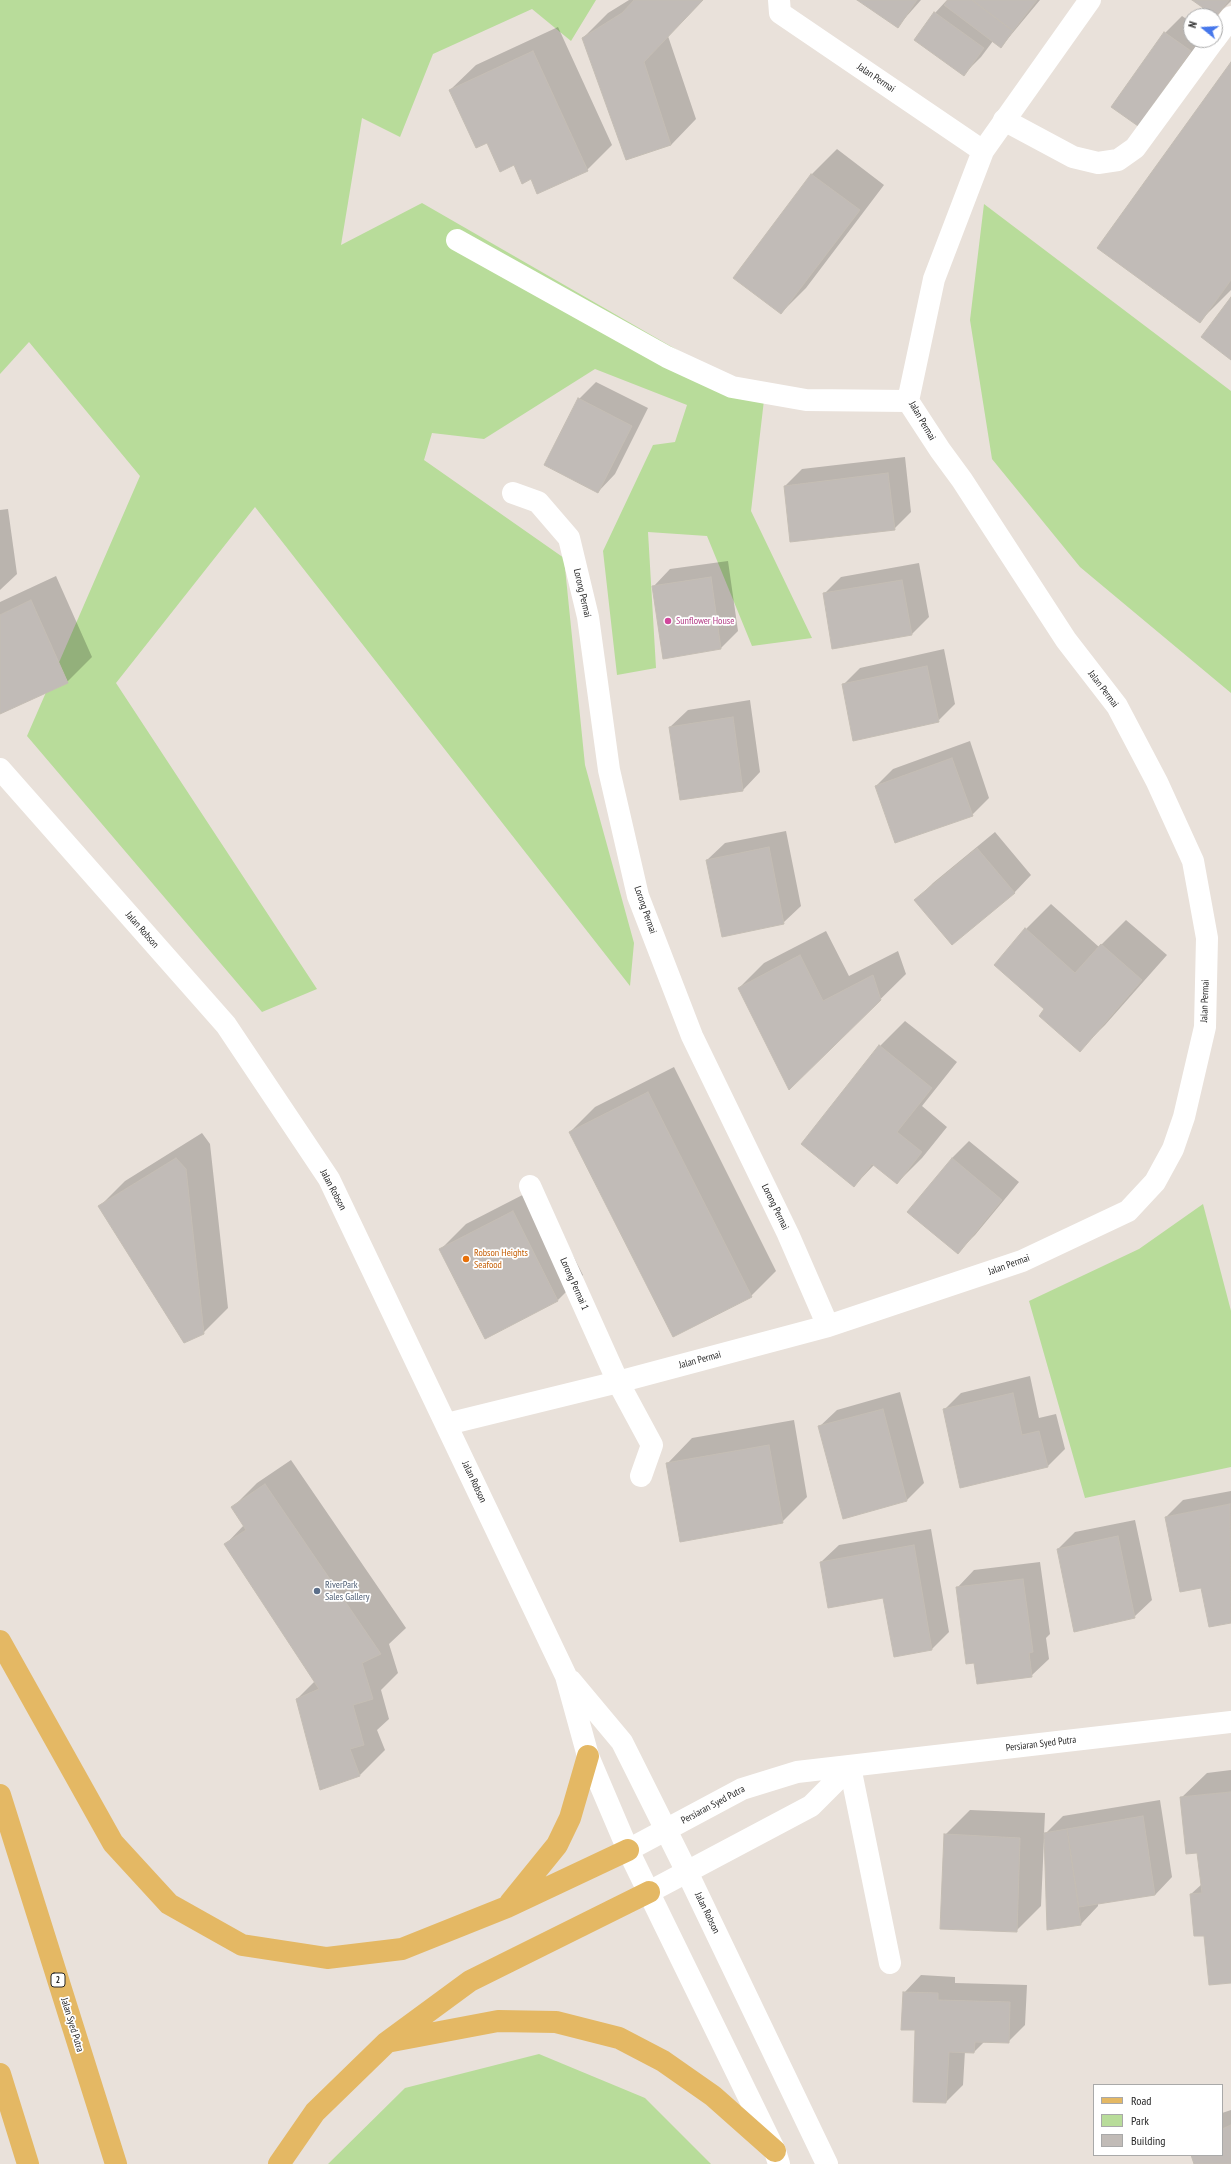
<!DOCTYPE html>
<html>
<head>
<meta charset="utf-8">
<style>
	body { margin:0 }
	#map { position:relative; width:1231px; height:2164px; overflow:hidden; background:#e9e1da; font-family:"PT Sans Narrow",sans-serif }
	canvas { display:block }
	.legend { position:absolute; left:1093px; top:2084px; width:130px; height:72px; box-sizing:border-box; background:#fff; border:1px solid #a9a9a9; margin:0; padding:5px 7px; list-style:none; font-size:12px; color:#282828 }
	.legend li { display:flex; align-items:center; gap:8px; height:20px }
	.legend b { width:20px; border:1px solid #a9a9a9 }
	.north { position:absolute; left:1183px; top:8px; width:40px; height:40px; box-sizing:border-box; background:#fff; border:1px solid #a9a9a9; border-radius:50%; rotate:288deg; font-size:11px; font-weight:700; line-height:16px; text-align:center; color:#282828 }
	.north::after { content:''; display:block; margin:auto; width:14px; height:18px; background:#4677eb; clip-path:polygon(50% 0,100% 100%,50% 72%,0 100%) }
</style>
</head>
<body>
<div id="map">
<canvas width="1231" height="2164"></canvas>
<ul class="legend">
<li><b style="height:5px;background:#e4b864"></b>Road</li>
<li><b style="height:11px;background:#b8dc9a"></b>Park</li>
<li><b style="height:11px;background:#c1bbb7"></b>Building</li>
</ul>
<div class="north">N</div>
</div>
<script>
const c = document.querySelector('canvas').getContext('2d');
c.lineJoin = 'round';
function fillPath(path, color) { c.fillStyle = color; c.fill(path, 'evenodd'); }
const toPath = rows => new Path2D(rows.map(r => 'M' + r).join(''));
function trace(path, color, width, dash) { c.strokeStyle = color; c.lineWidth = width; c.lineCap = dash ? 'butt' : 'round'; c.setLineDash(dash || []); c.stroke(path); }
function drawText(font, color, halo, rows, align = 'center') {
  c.font = font + ' "PT Sans Narrow",sans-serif'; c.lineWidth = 3.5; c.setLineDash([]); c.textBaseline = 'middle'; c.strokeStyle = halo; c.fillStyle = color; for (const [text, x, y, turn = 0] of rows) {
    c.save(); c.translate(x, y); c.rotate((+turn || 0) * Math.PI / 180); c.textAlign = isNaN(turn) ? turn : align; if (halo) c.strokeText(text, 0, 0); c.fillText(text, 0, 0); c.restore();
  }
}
fillPath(toPath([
	[0,0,596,0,571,41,532,9,433,54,400,137,362,118,341,245,422,203,764,400,751,511,812,638,752,646,707,536,648,532,656,668,617,675,603,551,653,445,675,442,687,405,595,369,484,439,432,433,424,460,564,558,585,765,634,943,630,986,255,507,116,683,317,989,262,1012,27,736,140,476,29,342,0,374],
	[984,204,1231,391,1231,693,1080,567,992,459,970,320],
	[1203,1204,1231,1311,1231,1467,1085,1498,1029,1301,1139,1249],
	[539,2054,645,2098,711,2164,328,2164,405,2088]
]), '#b8dc9a');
fillPath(toPath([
	[629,0,703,0,668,36,696,119,671,145,627,158,583,38,608,13],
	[859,0,921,0,898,26],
	[947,0,1040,0,1001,47,993,41,981,57,964,74,935,13],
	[1193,0,1231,0,1231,1,1216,16],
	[1182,16,1191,22,1191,40,1203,40,1155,108,1112,107,1165,33],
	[558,27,612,145,587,170,531,178,487,141,450,90,476,65],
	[1231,63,1231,290,1200,321],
	[837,149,884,185,806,288,781,313,735,278,812,174],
	[596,382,648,408,615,474,598,492,579,399],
	[905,457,911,512,894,529,785,486,802,469],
	[8,509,17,574,0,590,0,510],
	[728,561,738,631,721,648,663,658,653,587,670,569],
	[919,563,929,617,912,634,824,594,841,577],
	[56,576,92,657,67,682,0,713,0,602],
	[944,649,955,704,938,721,843,685,860,668],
	[750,700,760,772,743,790,681,799,670,727,688,710],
	[970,741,989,798,972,815,876,786,893,769],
	[786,831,801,906,783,923,707,860,725,843],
	[995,832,1031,875,1014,893,916,900,933,883],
	[1051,904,1099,947,1126,920,1167,955,1105,1025,1080,1050,1046,1009,1026,929],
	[826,931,849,976,898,951,906,974,789,1089,739,988,764,963],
	[905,1021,957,1062,922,1106,947,1127,922,1158,897,1183,874,1165,854,1186,880,1046],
	[674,1067,776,1271,751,1296,673,1336,570,1132,595,1107],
	[202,1133,210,1144,228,1308,203,1333,100,1206,125,1181],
	[969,1141,1019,1182,975,1235,958,1252,952,1158],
	[538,1187,583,1275,558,1300,441,1249,466,1224],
	[1030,1376,1039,1418,1056,1414,1065,1449,1048,1466,944,1410,961,1393],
	[900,1392,924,1483,907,1500,844,1517,819,1427,837,1410],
	[794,1420,807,1497,782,1522,667,1464,692,1438],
	[291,1460,406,1628,389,1644,398,1673,381,1690,389,1719,377,1730,385,1750,360,1775,297,1699,315,1681,225,1545,244,1525,232,1508,257,1483],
	[1231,1491,1231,1622,1210,1626,1202,1587,1166,1517,1183,1500],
	[1135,1520,1152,1600,1134,1617,1058,1549,1075,1532],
	[931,1529,949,1632,932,1649,894,1656,884,1597,821,1562,839,1545],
	[1040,1562,1050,1634,1046,1638,1049,1659,1031,1676,975,1662,957,1588,974,1570],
	[1231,1770,1231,1982,1205,1934,1191,1894,1202,1884,1198,1851,1181,1798,1207,1773],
	[1160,1800,1172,1877,1155,1895,1098,1903,1098,1906,1081,1924,1048,1929,1046,1839,1044,1839,1041,1906,1016,1931,945,1835,970,1810,1045,1813,1044,1835,1063,1816],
	[921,1975,955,1977,955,1983,1027,1985,1025,2025,1008,2042,985,2041,974,2052,965,2051,963,2085,946,2102,914,2101,916,2029,904,1993],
	[1231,2110,1231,2164,1195,2164,1192,2155,1222,2155,1222,2113]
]), '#0003');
const building = toPath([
	[634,0,703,0,644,62,671,145,626,160,582,38,622,13,634,0],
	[857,0,917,0,898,28,857,0],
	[948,0,972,0,1013,31,1001,48,944,5,948,0],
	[972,0,1037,0,1013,31,972,0],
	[1192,0,1229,0,1216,17,1192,0],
	[934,12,984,48,964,76,914,40,934,12],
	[1164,32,1191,51,1138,126,1111,107,1164,32],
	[533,51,588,171,537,194,531,179,522,184,514,165,500,172,487,143,476,148,449,90,533,51],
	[1231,62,1231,280,1200,323,1097,248,1231,62],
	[811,174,860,210,781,314,733,278,811,174],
	[1231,297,1231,360,1201,337,1231,297],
	[578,398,632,426,598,493,544,465,578,398],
	[888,473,895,530,790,542,784,486,888,473],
	[711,577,721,649,663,659,652,586,711,577],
	[902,580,912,635,832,649,823,593,902,580],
	[31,600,68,683,0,714,0,615,31,600],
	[927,666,939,722,853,741,842,684,927,666],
	[733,717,743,791,680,800,669,727,733,717],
	[952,758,973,816,895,843,875,786,952,758],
	[769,847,784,924,722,937,706,860,769,847],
	[977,848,1015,893,952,945,914,900,977,848],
	[1025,928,1075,973,1101,944,1142,980,1080,1052,1039,1016,1044,1009,994,965,1025,928],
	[800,955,823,1001,873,975,881,1000,789,1090,738,988,800,955],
	[879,1045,932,1088,897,1132,922,1152,897,1184,872,1164,854,1187,801,1144,879,1045],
	[648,1092,752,1297,673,1337,569,1132,648,1092],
	[176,1158,186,1169,204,1334,184,1343,98,1206,176,1158],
	[952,1158,1002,1200,958,1254,907,1212,952,1158],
	[513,1211,558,1301,485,1339,439,1249,513,1211],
	[1013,1393,1022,1435,1039,1431,1048,1467,960,1488,943,1409,1013,1393],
	[883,1409,907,1501,843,1519,818,1426,883,1409],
	[769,1445,783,1523,680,1542,666,1463,769,1445],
	[265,1484,381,1654,362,1663,373,1699,353,1705,364,1745,350,1749,360,1776,320,1790,296,1699,319,1689,224,1544,246,1530,231,1507,265,1484],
	[1230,1504,1231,1623,1209,1627,1201,1588,1180,1592,1165,1517,1230,1504],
	[1118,1536,1135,1618,1074,1632,1057,1549,1118,1536],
	[914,1545,932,1650,894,1657,883,1598,828,1608,820,1562,914,1545],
	[1023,1579,1033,1652,1029,1653,1032,1677,977,1684,974,1663,966,1664,956,1587,1023,1579],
	[1231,1792,1231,1983,1209,1985,1204,1936,1194,1936,1190,1894,1202,1893,1197,1853,1186,1854,1180,1797,1231,1792],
	[1143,1816,1155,1895,1079,1907,1067,1829,1143,1816],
	[1067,1829,1081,1925,1047,1930,1044,1833,1067,1829],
	[944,1834,1020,1838,1017,1932,940,1929,944,1834],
	[903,1992,938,1993,938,2000,1010,2002,1009,2043,975,2042,974,2053,949,2052,946,2103,913,2102,915,2030,901,2030,903,1992],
	[1231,2125,1231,2164,1194,2164,1191,2155,1222,2155,1222,2129,1231,2125]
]);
fillPath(building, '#c1bbb7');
trace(building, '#c4bdb4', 1);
trace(toPath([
	[1215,39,1231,17],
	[1004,120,1073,157,1098,163,1118,160,1135,148,1214,40],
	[618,1382,652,1445,641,1476],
	[850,1767,890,1963]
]), '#fff', 22);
trace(toPath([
	[779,0,780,13,983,151],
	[457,240,667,357,732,387,806,400,908,401],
	[513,493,538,502,569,538,588,617,609,770,638,896,692,1036,788,1234,828,1326],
	[530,1186,618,1382],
	[447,1424,618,1382,828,1326,1022,1261,1128,1211,1155,1182,1173,1149,1184,1117,1205,1027,1207,938,1193,861,1157,782,1117,706,1066,640,962,480,940,450,908,401,934,279,983,151,1090,0],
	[628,1850,742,1789,797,1772,1231,1722],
	[649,1892,811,1806,850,1767]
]), '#fff', 22);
trace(toPath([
	[0,769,226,1025,329,1179,566,1676,588,1756,628,1850,775,2151,779,2164],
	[571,1681,622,1742,687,1872,827,2164]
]), '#fff', 22);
trace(toPath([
	[0,1641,113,1843,169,1904,242,1945,327,1958,402,1949,507,1907,628,1850],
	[0,1795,116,2164],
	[510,1903,557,1845,570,1818,588,1756],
	[392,2041,498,2021,556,2022,619,2038,663,2061,713,2096,775,2151],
	[0,2074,28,2164],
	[279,2164,315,2112,387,2042,470,1981,649,1892]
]), '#e4b864', 22);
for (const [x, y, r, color] of [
	[668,621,4,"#d1479c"],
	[466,1259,4,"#e8710a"],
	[317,1591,4,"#5c6f8a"]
]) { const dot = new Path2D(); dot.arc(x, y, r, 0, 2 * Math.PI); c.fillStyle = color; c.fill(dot); trace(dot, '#fff', 1.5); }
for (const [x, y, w] of [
	[58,1980,14]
]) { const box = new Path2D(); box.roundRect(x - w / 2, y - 7, w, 14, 3); c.fillStyle = '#fff'; c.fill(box); trace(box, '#282828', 1); }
drawText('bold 9px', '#282828', null, [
	["2",58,1980]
]);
drawText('10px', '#282828', '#fff', [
	["Jalan Permai",876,78,34],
	["Jalan Permai",922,421,60],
	["Lorong Permai",582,593,77],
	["Jalan Permai",1103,689,53],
	["Lorong Permai",645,910,71],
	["Jalan Robson",142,930,49],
	["Jalan Permai",1205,1001,-88],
	["Jalan Robson",333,1190,62],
	["Lorong Permai",775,1207,64],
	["Jalan Permai",1009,1265,-20],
	["Lorong Permai 1",574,1284,66],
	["Jalan Permai",700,1360,-15],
	["Jalan Robson",474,1482,65],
	["Persiaran Syed Putra",1041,1744,-7],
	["Persiaran Syed Putra",713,1805,-28],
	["Jalan Robson",707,1913,64],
	["Jalan Syed Putra",72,2025,73]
]);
drawText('10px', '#b23c85', '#fff', [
	["Sunflower House",676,621]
], 'left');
drawText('10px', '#c56008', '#fff', [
	["Robson Heights",474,1253],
	["Seafood",474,1265]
], 'left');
drawText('10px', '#4e5e75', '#fff', [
	["RiverPark",325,1585],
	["Sales Gallery",325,1597]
], 'left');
</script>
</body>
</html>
